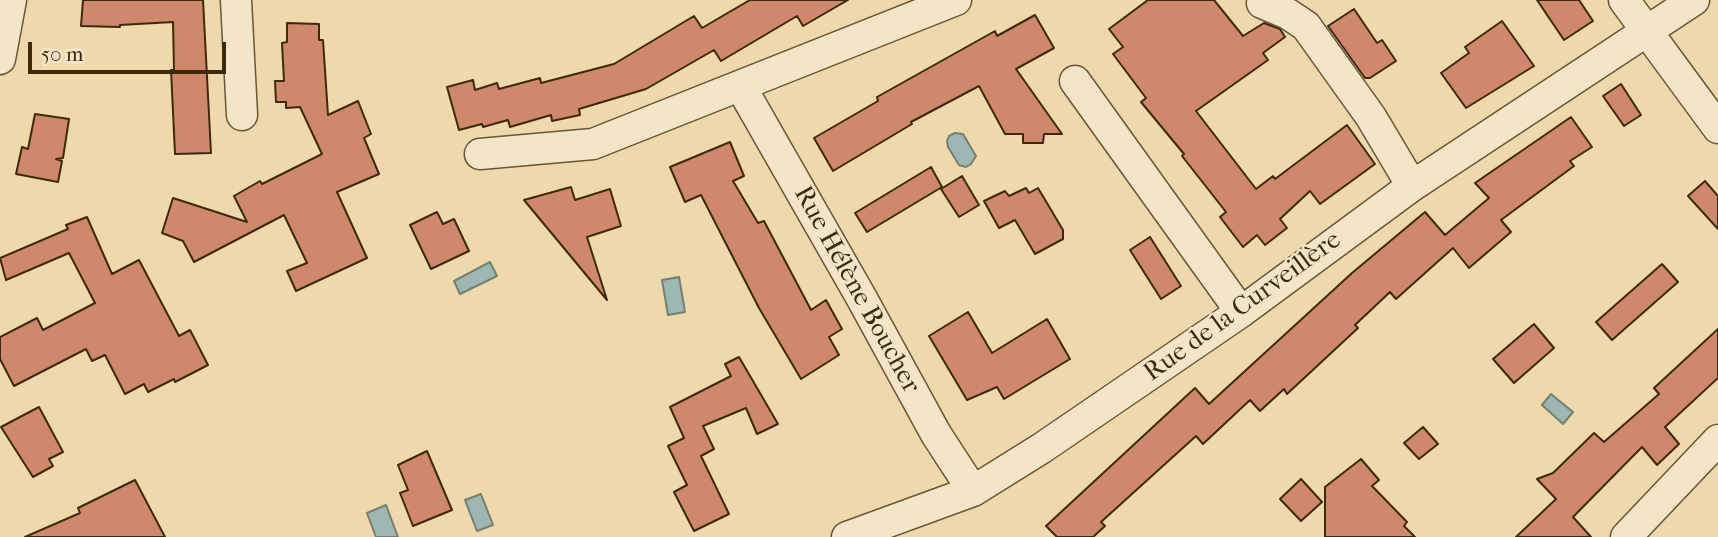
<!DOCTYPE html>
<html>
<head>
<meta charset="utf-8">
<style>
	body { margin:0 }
	#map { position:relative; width:1718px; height:537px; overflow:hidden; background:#edd9ab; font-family:"IM FELL French Canon",serif }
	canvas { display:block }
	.scale { position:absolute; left:28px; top:42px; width:198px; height:32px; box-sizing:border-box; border:4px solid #3e290c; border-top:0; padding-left:9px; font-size:21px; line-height:24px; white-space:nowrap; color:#3e290c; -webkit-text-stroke:5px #f3e6c8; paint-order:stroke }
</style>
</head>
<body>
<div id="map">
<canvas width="1718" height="537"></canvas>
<div class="scale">50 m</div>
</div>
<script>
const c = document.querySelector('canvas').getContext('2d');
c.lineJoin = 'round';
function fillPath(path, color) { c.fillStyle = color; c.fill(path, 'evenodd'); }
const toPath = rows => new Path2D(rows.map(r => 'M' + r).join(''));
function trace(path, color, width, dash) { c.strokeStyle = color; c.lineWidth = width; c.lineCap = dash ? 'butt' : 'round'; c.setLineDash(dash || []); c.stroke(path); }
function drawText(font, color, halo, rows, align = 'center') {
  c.font = font + ' "IM FELL French Canon",serif'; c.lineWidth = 5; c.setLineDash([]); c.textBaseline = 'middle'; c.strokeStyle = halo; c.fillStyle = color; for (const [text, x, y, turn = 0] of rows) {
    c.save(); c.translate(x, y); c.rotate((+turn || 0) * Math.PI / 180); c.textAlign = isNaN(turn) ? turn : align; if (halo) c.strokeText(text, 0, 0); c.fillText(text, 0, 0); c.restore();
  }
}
const water = toPath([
	[955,133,963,134,976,156,971,164,966,167,959,165,948,147,947,141,949,136,955,133],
	[490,262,497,276,460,294,454,281,490,262],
	[679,277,685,312,668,315,662,280,679,277],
	[1551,394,1573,412,1563,424,1542,405,1551,394],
	[481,494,493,525,477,531,465,500,481,494],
	[386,505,398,537,376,537,367,513,386,505]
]);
fillPath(water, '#9db8b3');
trace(water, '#777f70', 2);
const building = toPath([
	[83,0,203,0,211,153,175,154,171,70,174,70,173,22,120,25,120,27,81,26,83,0],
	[750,0,848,0,803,26,797,16,721,61,714,50,646,89,579,109,580,115,552,121,551,115,510,127,508,120,483,127,482,124,459,130,447,87,473,80,475,90,497,83,499,89,540,78,541,83,614,64,694,16,702,28,750,0],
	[1148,0,1214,0,1243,36,1264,23,1280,29,1285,37,1263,53,1268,60,1196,111,1256,189,1273,176,1275,179,1347,125,1375,164,1320,204,1310,191,1280,219,1287,228,1265,245,1257,235,1243,247,1220,217,1226,212,1182,156,1184,154,1141,102,1146,98,1113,54,1123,47,1109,29,1148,0],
	[1537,0,1579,0,1593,21,1564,40,1537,0],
	[1354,9,1377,43,1382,40,1396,61,1370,78,1365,78,1328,26,1354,9],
	[1035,15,1054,48,1016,69,1062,134,1044,134,1043,143,1023,143,1023,134,1005,134,979,86,911,122,912,124,833,171,814,138,878,101,877,97,995,31,997,36,1035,15],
	[1502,21,1534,66,1466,108,1441,73,1469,53,1465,47,1502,21],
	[287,23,319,24,319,40,323,40,328,115,358,101,371,134,364,138,379,174,337,192,367,258,296,291,287,271,307,263,284,215,194,262,183,241,162,233,173,198,247,222,234,196,260,181,262,184,322,154,300,107,286,108,286,102,276,102,275,81,284,81,282,43,287,42,287,23],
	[1621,84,1641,115,1624,126,1603,96,1621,84],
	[35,114,69,119,63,158,56,159,62,161,58,182,16,174,22,147,28,149,35,114],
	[1571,117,1592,147,1570,161,1574,166,1501,220,1511,232,1469,268,1453,248,1396,299,1390,292,1355,325,1358,328,1287,394,1284,389,1260,411,1250,400,1203,444,1196,436,1101,522,1105,526,1093,537,1057,537,1046,526,1195,388,1209,404,1352,273,1425,212,1445,235,1489,198,1475,183,1571,117],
	[730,142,744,176,733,181,758,223,764,221,811,310,826,300,842,329,829,337,839,355,801,379,759,308,701,195,685,202,670,167,730,142],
	[931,167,942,187,867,232,855,213,931,167],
	[962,176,979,205,959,217,941,189,962,176],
	[1705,181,1718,196,1718,229,1688,196,1705,181],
	[571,187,575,200,610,189,621,226,587,237,607,300,524,200,571,187],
	[1026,188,1029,193,1038,188,1063,230,1063,239,1035,254,1015,220,999,228,984,201,1005,191,1009,196,1026,188],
	[437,212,443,224,454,219,469,251,431,269,410,225,437,212],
	[87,217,112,274,139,260,179,336,190,330,208,365,175,382,174,379,148,392,144,384,125,394,105,355,92,361,86,349,14,386,0,359,0,337,37,318,43,330,95,303,69,253,6,280,0,258,68,229,66,225,87,217],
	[1150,237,1181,286,1161,299,1130,250,1150,237],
	[1662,264,1678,282,1612,340,1596,322,1662,264],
	[968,312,992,353,1047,319,1070,359,1004,399,997,387,967,400,929,336,968,312],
	[1534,324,1554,348,1514,383,1493,359,1534,324],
	[1718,329,1718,378,1665,427,1679,444,1657,465,1642,447,1573,517,1591,537,1516,537,1556,499,1537,479,1553,473,1594,433,1604,442,1659,394,1654,388,1718,329],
	[739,357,778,424,757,434,746,408,703,426,714,449,701,456,729,514,694,531,674,492,687,485,668,446,684,438,670,407,731,376,725,364,739,357],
	[39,407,63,452,49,459,53,466,33,477,1,427,39,407],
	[1423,427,1438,444,1419,459,1404,443,1423,427],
	[427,451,452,510,413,526,400,493,408,490,398,465,427,451],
	[1361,459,1379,480,1372,486,1407,522,1404,526,1415,537,1325,537,1325,487,1361,459],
	[1301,479,1322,502,1301,521,1280,499,1301,479],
	[135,480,165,537,25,537,80,513,78,508,135,480]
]);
fillPath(building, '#d0886c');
trace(building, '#3e290c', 2);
const minor = toPath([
	[236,0,242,115],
	[1624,0,1718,128],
	[1262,3,1288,14,1306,26,1371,117,1412,186],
	[0,59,11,0],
	[1075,81,1241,312],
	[741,87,861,297,936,434,973,491],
	[480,154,593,144,956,0],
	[847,537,973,491,1042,448,1241,312,1412,186,1694,0],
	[1626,537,1718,440]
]);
trace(minor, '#6a5534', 33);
trace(minor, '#f3e6c8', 30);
drawText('26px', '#3e290c', '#f3e6c8', [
	["Rue Hélène Boucher",856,290,61],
	["Rue de la Curveillère",1243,307,-36]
]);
</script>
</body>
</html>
